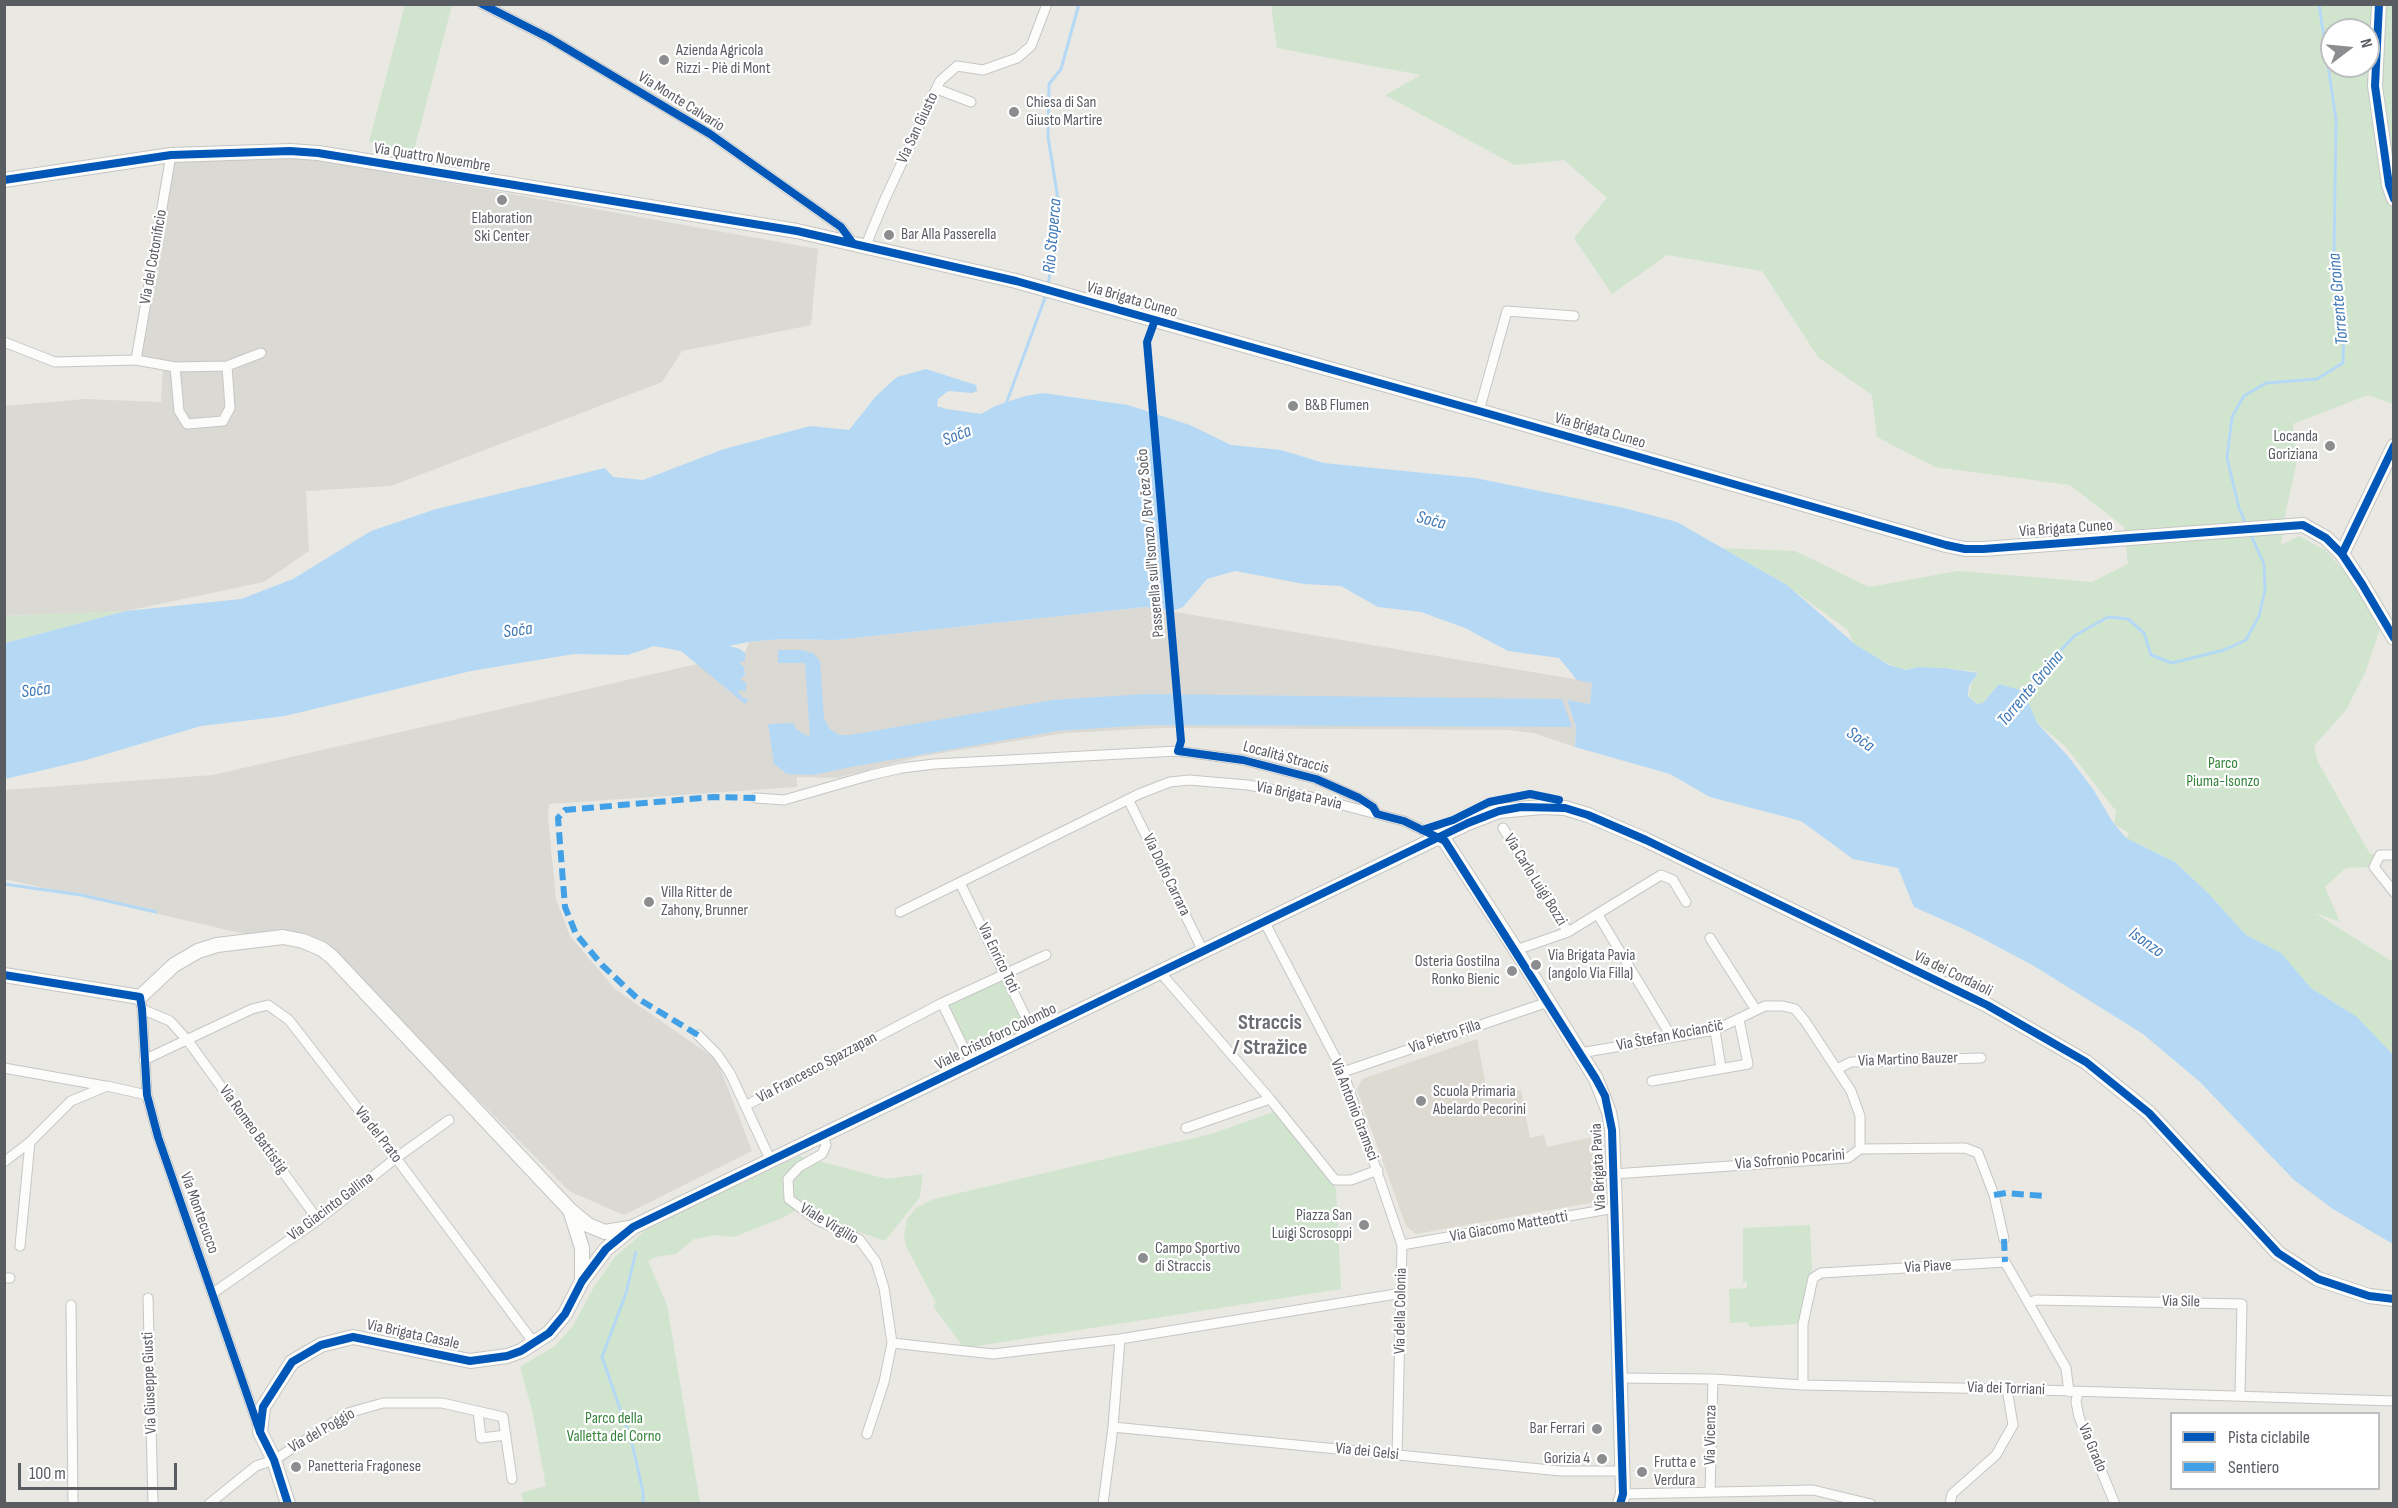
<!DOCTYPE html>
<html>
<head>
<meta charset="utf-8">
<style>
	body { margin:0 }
	#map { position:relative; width:2398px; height:1508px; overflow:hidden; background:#e9e8e3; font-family:"Sofia Sans Condensed",sans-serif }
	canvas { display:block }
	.frame { position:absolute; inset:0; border:6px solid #595c61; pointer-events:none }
	.legend { position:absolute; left:2170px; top:1412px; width:210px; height:78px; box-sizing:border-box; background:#fff; border:2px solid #bdbec0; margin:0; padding:8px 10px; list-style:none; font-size:18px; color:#595c61 }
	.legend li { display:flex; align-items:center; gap:12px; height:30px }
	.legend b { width:30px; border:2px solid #bdbec0 }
	.north { position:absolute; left:2320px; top:18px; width:60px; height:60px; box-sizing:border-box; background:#fff; border:2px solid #bdbec0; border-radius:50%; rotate:74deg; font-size:16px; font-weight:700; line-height:24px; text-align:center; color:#595c61 }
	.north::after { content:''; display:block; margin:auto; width:21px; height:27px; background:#8b8d8e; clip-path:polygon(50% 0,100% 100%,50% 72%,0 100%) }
	.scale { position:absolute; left:18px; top:1463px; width:159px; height:27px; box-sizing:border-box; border:3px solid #595c61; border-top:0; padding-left:8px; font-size:18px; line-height:21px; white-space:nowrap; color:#595c61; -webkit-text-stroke:4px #fff; paint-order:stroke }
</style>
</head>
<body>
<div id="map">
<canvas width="2398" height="1508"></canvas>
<div class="frame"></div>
<ul class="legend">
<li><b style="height:8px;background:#0057b8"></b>Pista ciclabile</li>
<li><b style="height:8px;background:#42a1e6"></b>Sentiero</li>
</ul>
<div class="north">N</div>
<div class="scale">100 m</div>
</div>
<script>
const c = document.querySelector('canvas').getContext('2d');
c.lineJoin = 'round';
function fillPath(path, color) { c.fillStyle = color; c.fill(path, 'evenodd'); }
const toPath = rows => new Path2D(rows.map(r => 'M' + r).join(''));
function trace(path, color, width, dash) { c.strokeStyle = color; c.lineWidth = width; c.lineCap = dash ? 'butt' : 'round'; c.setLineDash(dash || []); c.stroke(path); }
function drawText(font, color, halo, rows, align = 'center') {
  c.font = font + ' "Sofia Sans Condensed",sans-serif'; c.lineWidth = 4.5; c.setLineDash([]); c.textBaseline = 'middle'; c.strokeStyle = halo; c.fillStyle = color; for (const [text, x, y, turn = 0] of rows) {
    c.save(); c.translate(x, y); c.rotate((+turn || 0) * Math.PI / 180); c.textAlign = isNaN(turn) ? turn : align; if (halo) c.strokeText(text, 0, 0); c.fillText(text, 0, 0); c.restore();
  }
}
fillPath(toPath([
	[316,159,818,249,811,325,682,351,662,382,391,486,306,491,309,551,264,582,126,611,5,616,4,406,85,399,161,402,163,369,139,365,172,160],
	[1145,607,1592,682,1590,704,1567,700,1576,727,1575,747,1534,733,1508,730,1162,728,1065,733,923,756,837,778,797,777,797,787,549,804,548,817,556,899,570,936,615,989,717,1060,752,1151,624,1215,569,1191,333,954,5,879,5,790,213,775,745,653,749,642,781,639,835,640]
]), '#dad9d4');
fillPath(toPath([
	[1477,1039,1488,1096,1521,1090,1530,1138,1544,1135,1547,1147,1602,1135,1603,1194,1595,1202,1416,1234,1406,1226,1357,1090,1362,1079]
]), '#dddad2');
fillPath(toPath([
	[405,5,452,5,413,154,369,142],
	[1271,5,2393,5,2393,404,2368,395,2293,424,2297,460,2285,516,2281,545,2299,536,2325,550,2349,576,2380,629,2365,673,2346,710,2314,746,2318,762,2370,854,2380,855,2374,867,2346,868,2325,887,2340,922,2315,913,2393,962,2393,1055,2340,1006,2311,988,2278,952,2246,935,2209,894,2175,862,2126,838,2129,833,2114,824,2116,811,2065,746,2035,721,2024,691,1999,684,1983,703,1977,704,1969,696,1971,685,1978,672,1945,668,1917,667,1903,670,1882,661,1854,645,1848,630,1782,582,1722,548,1795,551,1869,587,1958,571,2092,582,2128,564,2124,527,2070,485,1935,467,1877,437,1872,395,1818,357,1762,271,1667,255,1612,294,1574,238,1607,198,1564,160,1515,165,1385,95,1421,75,1277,48],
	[2332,30,2368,30,2368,66,2332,66],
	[126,611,35,635,5,643,5,616],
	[1006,974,1034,1034,972,1065,942,1003],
	[1276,1111,1336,1188,1341,1289,964,1348,933,1306,936,1303,906,1246,904,1235,907,1219,916,1208,934,1199,1211,1134],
	[799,1156,887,1179,923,1174,920,1197,885,1241,845,1227,822,1213,802,1207,782,1218,734,1237,717,1235,694,1239,676,1254,655,1257,648,1261,667,1305,700,1503,524,1503,521,1493,546,1486,532,1410,520,1367,555,1346,573,1326,595,1285,615,1257,648,1228],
	[1810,1225,1812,1268,1798,1324,1750,1327,1747,1322,1730,1323,1729,1289,1747,1288,1747,1282,1743,1282,1743,1228]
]), '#d1e5ce');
fillPath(toPath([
	[926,369,976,385,977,391,972,393,948,391,938,399,937,406,947,409,981,414,995,406,1025,396,1043,393,1128,405,1190,425,1231,445,1281,450,1324,463,1475,478,1624,508,1677,522,1787,585,1856,645,1889,665,1906,670,1917,667,1945,668,1978,673,1969,686,1968,696,1977,704,1983,703,1999,684,2024,691,2037,723,2068,756,2093,789,2112,821,2126,838,2175,862,2209,894,2246,935,2281,953,2311,988,2357,1017,2393,1055,2393,1244,2333,1209,2294,1180,2200,1082,2143,1034,2034,966,1968,931,1914,907,1898,868,1853,859,1801,821,1710,797,1670,774,1575,747,1576,727,1567,700,1590,704,1592,683,1577,680,1559,658,1508,651,1465,628,1421,612,1378,607,1341,586,1304,584,1235,571,1207,579,1183,607,1173,611,1145,607,835,640,781,639,748,642,729,646,740,649,745,653,745,661,739,663,744,667,745,675,740,679,746,683,746,691,737,690,743,698,749,699,745,704,681,651,654,646,628,655,574,654,471,671,285,716,201,726,86,760,5,779,5,643,126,611,241,599,293,579,371,531,436,509,605,468,613,477,643,480,724,449,810,426,849,430,876,396,897,377],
	[778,650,801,650,813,653,820,661,824,719,830,729,839,735,850,735,1053,700,1145,694,1562,699,1572,727,1146,725,1057,731,856,766,813,775,787,774,774,764,768,724,793,723,797,730,810,737,805,663,778,663]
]), '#b5d9f5');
trace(toPath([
	[1048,285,1055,243,1058,199,1048,137,1049,84,1061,69,1079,4],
	[1006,404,1046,295],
	[2246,524,2239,508,2227,458,2232,417,2244,396,2266,383,2317,379,2343,363,2344,334,2334,254,2336,120,2319,4],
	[2025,698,2053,659,2074,636,2108,617,2128,619,2144,633,2151,655,2172,663,2224,650,2246,640,2259,616,2265,590,2264,564,2250,533],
	[4,884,81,895,156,912],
	[636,1252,626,1293,602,1357,632,1443,643,1492,643,1504]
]), '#b5d9f5', 3);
const street = toPath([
	[482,4,549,38,710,134,841,227,852,242],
	[937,89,971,102],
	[866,245,885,199,940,81,957,66,983,70,1017,58,1031,46,1047,4],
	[4,342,55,362,136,360,175,367,227,366,261,353],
	[136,360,171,155],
	[175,367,179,411,187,424,223,421,230,408,227,366],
	[1479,411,1507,311,1574,316],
	[756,798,784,800,871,775,902,768,934,764,1178,751,1243,760,1316,779,1359,798,1373,807,1377,814],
	[1128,799,1203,951],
	[1503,828,1568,932],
	[2394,855,2380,855,2374,867,2394,892],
	[960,883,1034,1034],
	[900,912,1139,794,1170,782,1189,780,1248,785,1311,797,1404,821,1437,837],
	[1598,915,1671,1036],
	[1264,921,1343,1072,1402,1245,1397,1455],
	[1710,938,1756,1010],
	[1516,950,1568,932,1661,875,1673,880,1686,902],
	[1159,971,1270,1099,1335,1180,1351,1180,1378,1170],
	[140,997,142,1009,147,1095,158,1137,259,1429],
	[942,1003,972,1065],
	[142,1009,170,1021,188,1041,318,1220],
	[1715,1030,1721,1068],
	[698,1035,717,1054,730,1073,770,1159],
	[1580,1053,1715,1030,1765,1006,1783,1006,1795,1009,1805,1021,1851,1091,1860,1116,1860,1149],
	[144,1060,252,1009,268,1005,289,1020,396,1158,534,1343],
	[4,1068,105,1086],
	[1837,1069,1851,1062,1981,1058],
	[1343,1072,1548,1002],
	[1652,1081,1748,1064,1739,1020],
	[745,1106,942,1003,1046,955],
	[1186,1128,1270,1099],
	[822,1134,826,1145,822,1154,799,1167,788,1179,789,1199,817,1220,859,1239,876,1262,884,1288,892,1343,884,1382,867,1434],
	[4,1162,30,1142],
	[1613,1174,1848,1158,1860,1149,1965,1148,1978,1153,1994,1195,2004,1239],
	[1402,1245,1615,1208],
	[20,1246,30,1142,71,1101,107,1086,147,1095],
	[4,1278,10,1278],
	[213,1293,318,1220,396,1158,449,1120],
	[148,1298,153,1504],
	[2029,1303,2036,1300,2242,1304,2240,1395],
	[71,1305,73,1504],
	[892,1343,993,1354,1120,1339,1402,1293],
	[1619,1378,1713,1379,1803,1385,2007,1389,2394,1401],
	[1803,1385,1803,1324,1813,1278,1821,1273,2005,1262,2066,1368,2069,1392],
	[2078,1392,2076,1402,2079,1417,2115,1504],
	[478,1411,481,1438,506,1435],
	[1113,1427,1561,1471,1622,1471],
	[1710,1492,1713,1379],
	[1623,1494,1813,1490,1871,1504],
	[209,1504,256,1466,274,1460,348,1413,383,1403,442,1403,503,1417,512,1479],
	[1103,1504,1113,1427,1120,1339],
	[1950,1504,1952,1494,1996,1455,2013,1425,2007,1389]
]);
const secondary = toPath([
	[2379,4,2375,86,2389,185,2394,199],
	[4,180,171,155,290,151,318,153,797,231,1016,281,1479,411,1946,545,1965,549,1983,549,2303,525,2326,538,2342,554,2362,584,2394,638],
	[2342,554,2394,446],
	[1437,837,1445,841,1516,950,1596,1079,1609,1112,1612,1130,1615,1208,1623,1494,1620,1504],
	[4,975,140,997,174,965,198,951,217,945,283,937,303,941,322,949,332,957,570,1210,582,1248,582,1281,565,1314,549,1333,521,1351,507,1356,470,1361,353,1337,321,1345,292,1362,263,1407,260,1432,274,1460,288,1504],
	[570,1210,588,1225,605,1232,629,1228],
	[582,1281,606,1249,633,1227,1468,823,1499,811,1542,807,1565,808,1588,815,1646,840,1987,1005,2086,1062,2149,1113,2278,1253,2318,1279,2369,1296,2394,1299]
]);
trace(street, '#c6c6c5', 11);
trace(secondary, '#c5c5c3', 16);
trace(street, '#fcfcfb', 9);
trace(secondary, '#fcfcfb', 14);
trace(toPath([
	[698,1035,637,998,602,965,576,934,565,907,558,818,565,810,713,797,756,798],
	[1994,1195,2006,1193,2044,1196],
	[2004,1239,2005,1262]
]), '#42a1e6', 6, [12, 6]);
trace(toPath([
	[482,4,549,38,710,134,841,227,852,242],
	[2379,4,2375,86,2389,185,2394,199],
	[4,180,171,155,290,151,318,153,797,231,1016,281,1479,411,1946,545,1965,549,1983,549,2303,525,2326,538,2342,554,2362,584,2394,638],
	[1155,320,1147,342,1181,741,1178,751,1243,760,1316,779,1359,798,1373,807,1377,814,1404,821,1445,841,1596,1079,1605,1096,1612,1130,1623,1494,1620,1504],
	[2342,554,2394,446],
	[1422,830,1453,820,1489,802,1530,794,1559,800],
	[4,975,140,997,142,1009,147,1095,158,1137,260,1432,274,1460,288,1504],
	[260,1432,263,1407,292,1362,321,1345,353,1337,470,1361,507,1356,521,1351,549,1333,565,1314,582,1281,606,1249,633,1227,1468,823,1499,811,1521,807,1565,808,1588,815,1646,840,1987,1005,2086,1062,2149,1113,2278,1253,2318,1279,2369,1296,2394,1299]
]), '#0057b8', 8);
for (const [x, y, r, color] of [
	[664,60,6,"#8b8d8e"],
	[1014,112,6,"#8b8d8e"],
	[502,200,6,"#8b8d8e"],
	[889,235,6,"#8b8d8e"],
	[1293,406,6,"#8b8d8e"],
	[2330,446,6,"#8b8d8e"],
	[649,902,6,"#8b8d8e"],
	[1536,965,6,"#8b8d8e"],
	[1512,971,6,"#8b8d8e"],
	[1421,1101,6,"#8b8d8e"],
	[1364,1225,6,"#8b8d8e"],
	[1143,1258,6,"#8b8d8e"],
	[1597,1429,6,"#8b8d8e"],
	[1602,1459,6,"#8b8d8e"],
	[296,1467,6,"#8b8d8e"],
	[1642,1472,6,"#8b8d8e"]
]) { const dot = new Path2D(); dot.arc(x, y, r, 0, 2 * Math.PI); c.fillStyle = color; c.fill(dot); trace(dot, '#fff', 2); }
drawText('16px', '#595c61', '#fff', [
	["Azienda Agricola",676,51],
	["Rizzi - Piè di Mont",676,69],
	["Chiesa di San",1026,103],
	["Giusto Martire",1026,121],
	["Elaboration",502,219,"center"],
	["Ski Center",502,237,"center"],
	["Bar Alla Passerella",901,235],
	["B&B Flumen",1305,406],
	["Locanda",2318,437,"right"],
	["Goriziana",2318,455,"right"],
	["Villa Ritter de",661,893],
	["Zahony, Brunner",661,911],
	["Via Brigata Pavia",1548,956],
	["(angolo Via Filla)",1548,974],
	["Osteria Gostilna",1500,962,"right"],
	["Ronko Bienic",1500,980,"right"],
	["Scuola Primaria",1433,1092],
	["Abelardo Pecorini",1433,1110],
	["Piazza San",1352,1216,"right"],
	["Luigi Scrosoppi",1352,1234,"right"],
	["Campo Sportivo",1155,1249],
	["di Straccis",1155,1267],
	["Bar Ferrari",1585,1429,"right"],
	["Gorizia 4",1590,1459,"right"],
	["Frutta e",1654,1463],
	["Verdura",1654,1481],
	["Panetteria Fragonese",308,1467]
], 'left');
drawText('16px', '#595c61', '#fff', [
	["Via Monte Calvario",681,102,32],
	["Via San Giusto",918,128,-65],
	["Via Quattro Novembre",432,158,9],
	["Via del Cotonificio",154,257,-80],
	["Via Brigata Cuneo",1132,300,16],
	["Via Brigata Cuneo",1600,431,16],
	["Via Brigata Cuneo",2066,529,-4],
	["Passerella sull'Isonzo / Brv čez Sočo",1151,543,-95],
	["Località Straccis",1286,758,15],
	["Via Brigata Pavia",1299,796,12],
	["Via Dolfo Carrara",1166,875,64],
	["Via Carlo Luigi Bozzi",1535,880,58],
	["Via Enrico Toti",998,958,64],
	["Via dei Cordaioli",1953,974,26],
	["Via Štefan Kociančič",1670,1036,-11],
	["Viale Cristoforo Colombo",996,1037,-26],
	["Via Pietro Filla",1445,1037,-19],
	["Via Martino Bauzer",1908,1060,-2],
	["Via Francesco Spazzapan",817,1068,-28],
	["Via Antonio Gramsci",1354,1110,69],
	["Via Romeo Battistig",253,1130,54],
	["Via del Prato",378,1135,52],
	["Via Sofronio Pocarini",1790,1160,-5],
	["Via Brigata Pavia",1599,1167,-93],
	["Via Giacinto Gallina",331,1207,-37],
	["Via Montecucco",199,1213,70],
	["Viale Virgilio",829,1224,31],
	["Via Giacomo Matteotti",1509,1227,-10],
	["Via Piave",1928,1267,-3],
	["Via Sile",2181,1302,1],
	["Via della Colonia",1401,1311,-89],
	["Via Brigata Casale",413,1335,12],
	["Via Giuseppe Giusti",150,1383,-92],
	["Via dei Torriani",2006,1389,2],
	["Via del Poggio",322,1431,-30],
	["Via Vicenza",1711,1435,-89],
	["Via Grado",2092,1448,67],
	["Via dei Gelsi",1367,1452,6]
]);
drawText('16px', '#36833b', '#fff', [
	["Parco",2223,764],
	["Piuma-Isonzo",2223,782],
	["Parco della",614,1419],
	["Valletta del Corno",614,1437]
]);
drawText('italic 18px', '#4078b6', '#fff', [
	["Rio Stoperca",1053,236,-85],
	["Torrente Groina",2339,299,-95],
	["Soča",957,436,-22],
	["Soča",1431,521,14],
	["Soča",518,631,-7],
	["Torrente Groina",2031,689,-50],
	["Soča",36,691,-7],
	["Soča",1860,740,35],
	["Isonzo",2146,943,35]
]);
drawText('bold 22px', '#6a6e73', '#fff', [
	["Straccis",1270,1023],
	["/ Stražice",1270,1048]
]);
</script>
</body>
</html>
